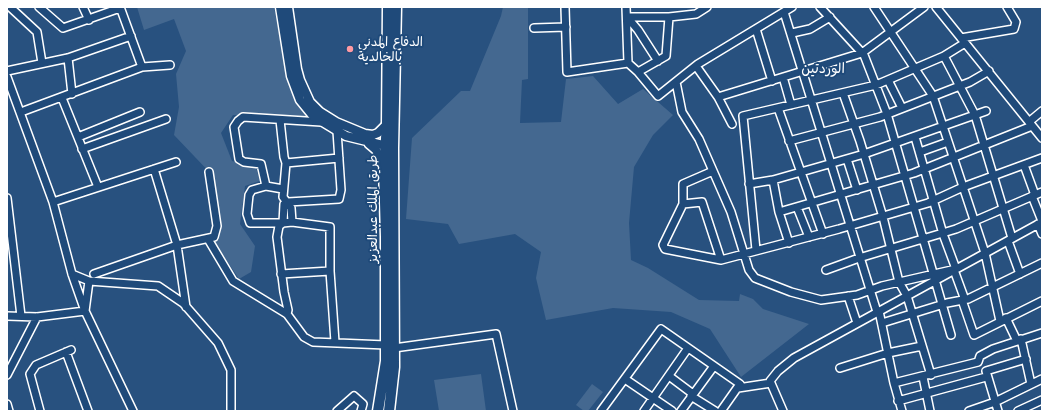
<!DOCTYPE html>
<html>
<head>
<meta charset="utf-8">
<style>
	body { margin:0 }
	#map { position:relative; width:1049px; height:418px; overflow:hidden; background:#28517f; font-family:Mali,sans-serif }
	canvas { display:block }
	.frame { position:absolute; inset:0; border:8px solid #fff; pointer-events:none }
</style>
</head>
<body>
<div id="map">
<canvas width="1049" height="418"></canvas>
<div class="frame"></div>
</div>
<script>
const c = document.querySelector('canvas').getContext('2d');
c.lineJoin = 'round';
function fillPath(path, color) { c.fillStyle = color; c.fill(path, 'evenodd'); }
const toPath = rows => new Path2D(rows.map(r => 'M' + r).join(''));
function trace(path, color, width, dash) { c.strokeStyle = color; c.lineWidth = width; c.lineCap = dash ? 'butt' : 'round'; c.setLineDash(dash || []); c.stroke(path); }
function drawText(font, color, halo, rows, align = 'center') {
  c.font = font + ' Mali,"Playpen Sans Arabic",sans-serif'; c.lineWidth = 4; c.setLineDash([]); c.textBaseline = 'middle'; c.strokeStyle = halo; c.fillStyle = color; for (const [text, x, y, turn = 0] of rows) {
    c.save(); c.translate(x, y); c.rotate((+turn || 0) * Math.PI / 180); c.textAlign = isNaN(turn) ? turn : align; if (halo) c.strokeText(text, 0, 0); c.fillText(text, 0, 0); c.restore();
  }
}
fillPath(toPath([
	[137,7,274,7,289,87,306,116,233,115,221,133,232,161,256,168,260,181,245,186,240,224,255,246,251,272,239,279,215,243,219,231,215,178,174,135,179,107,176,74,186,51,174,19,144,30],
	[503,7,528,7,528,79,522,80,520,123,561,122,566,79,593,76,618,104,643,89,673,115,653,135,634,167,629,223,631,260,648,268,699,300,739,301,740,294,753,299,763,309,809,324,741,377,710,329,671,312,613,308,546,320,536,278,541,252,515,234,459,244,448,224,406,219,412,138,461,91,470,91,501,16],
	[481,374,486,411,439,411,434,380],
	[592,384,603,392,588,411,584,411,576,405]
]), '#446890');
const minor = toPath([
	[10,7,37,32,42,63],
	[39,7,63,28,120,8],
	[83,7,89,20],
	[565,7,567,72,628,63],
	[626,7,628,63,638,72,658,96,698,64,792,7],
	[820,7,864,55,887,114,951,335],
	[874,7,933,96,985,253,1000,321],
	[936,7,1042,138],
	[784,12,877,312],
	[627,17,669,17,696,14,707,7],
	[627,17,638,30,658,61],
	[534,28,566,27],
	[756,29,772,81],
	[792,33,810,29,830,17],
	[961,38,1014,29,1016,22,1007,7],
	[944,56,975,115,1012,238],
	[68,58,72,94],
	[696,66,718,97,732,124],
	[142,67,170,65],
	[7,71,68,58,131,36],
	[638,72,666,56,669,17],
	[7,77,53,202,72,274,85,311,133,411],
	[783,77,791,105],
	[888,80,902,108],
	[676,82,682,112,699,139,731,212,749,270,755,278,791,292,821,300,857,295,882,286,956,269,943,234,915,137],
	[843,93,860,141,883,217,899,282,907,296,931,375],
	[718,97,862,53,924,7],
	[62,98,98,187],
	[778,108,823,234],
	[21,112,142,67,120,7],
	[280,120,284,157,286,163,283,197,291,208,292,222],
	[1030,121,1042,111],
	[78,137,140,112],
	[789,141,880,117,970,82,989,71],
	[82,149,166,119],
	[920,152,948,142],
	[847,159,857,190],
	[286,163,339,158],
	[1024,165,1035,195],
	[154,169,177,245,186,307],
	[713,171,683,184,683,204,663,245,665,249,721,260,839,229,928,203,963,187,1042,158],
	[773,180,779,212],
	[749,184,773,180,864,154,986,111],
	[266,186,252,190,249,195,247,214,250,223,283,223,284,204,288,202,339,199,341,190,337,131],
	[283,189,266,186,261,164,244,162,239,159,234,127,238,121,243,117,321,122],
	[1032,196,1042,221],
	[7,198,21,316],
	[53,202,176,162],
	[683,204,702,202,721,260],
	[797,207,809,237],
	[1038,224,1042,234],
	[208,239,233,281,287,314,304,337,313,342,386,345],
	[1008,241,1020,274],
	[789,243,779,212,914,173,1032,126],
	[756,250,743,116,876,85,944,56,965,43],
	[826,270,859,258,956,229,1042,192],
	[954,270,965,300],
	[72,274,89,281,158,286,183,303,218,343,231,370,231,411],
	[94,274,177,245,214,237,217,226,209,172],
	[281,274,330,271],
	[848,296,857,323],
	[962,300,974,335,1042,301],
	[879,311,894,383,902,411],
	[287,314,288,310,284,292,277,237,279,226,283,223,292,222,330,227,330,271,335,342],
	[7,316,37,317,85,311,89,281],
	[1006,318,1017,341],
	[882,323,947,303,968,299,1042,263],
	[1021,339,1031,384],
	[394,348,496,334,513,411],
	[66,352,88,411],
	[840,368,888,353,922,346],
	[7,375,37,317],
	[669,376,693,394],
	[923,377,930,411],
	[625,379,672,411],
	[894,383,978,362,980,356,993,349,1042,333],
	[738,388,771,383],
	[691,396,715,411],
	[898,401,986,377],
	[7,404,9,411],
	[40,411,30,374,36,365,71,350],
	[337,411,354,396,363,404,361,411],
	[601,411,661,329,740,384,721,411],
	[644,411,688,348],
	[681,411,714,366],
	[783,411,770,381,778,371,794,358,1042,222],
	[969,411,995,402,1042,379],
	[998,411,986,371,1026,359],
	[1018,411,1042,400]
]);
const major = toPath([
	[280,7,291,76,300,100,313,116,346,136,391,147],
	[288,7,297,69,300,80,310,102,320,112,336,122,365,134,373,135,378,133,387,124],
	[369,144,376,150,383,165]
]);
const highway = toPath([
	[378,411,386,361,386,237,384,167,387,124,388,7],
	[389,411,394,367,393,148,396,7]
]);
trace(minor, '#fff', 10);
trace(major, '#fff', 11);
trace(highway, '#fff', 13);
trace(minor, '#1f4a7a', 7);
trace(major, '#1f4a7a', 8);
trace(highway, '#1f4a7a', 10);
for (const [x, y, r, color] of [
	[350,49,4,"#ff9aa2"]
]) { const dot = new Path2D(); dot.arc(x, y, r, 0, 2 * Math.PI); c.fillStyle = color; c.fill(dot); trace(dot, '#1f4a7a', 1.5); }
drawText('13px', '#fff', '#1f4a7a', [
	["الدفاع المدني",358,42],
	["بالخالدية",358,57]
], 'left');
drawText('13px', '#fff', '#1f4a7a', [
	["طريق الملك عبدالعزيز",373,209,-90]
]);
drawText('14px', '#fff', '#1f4a7a', [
	["الوردتين",823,69]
]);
</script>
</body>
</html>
